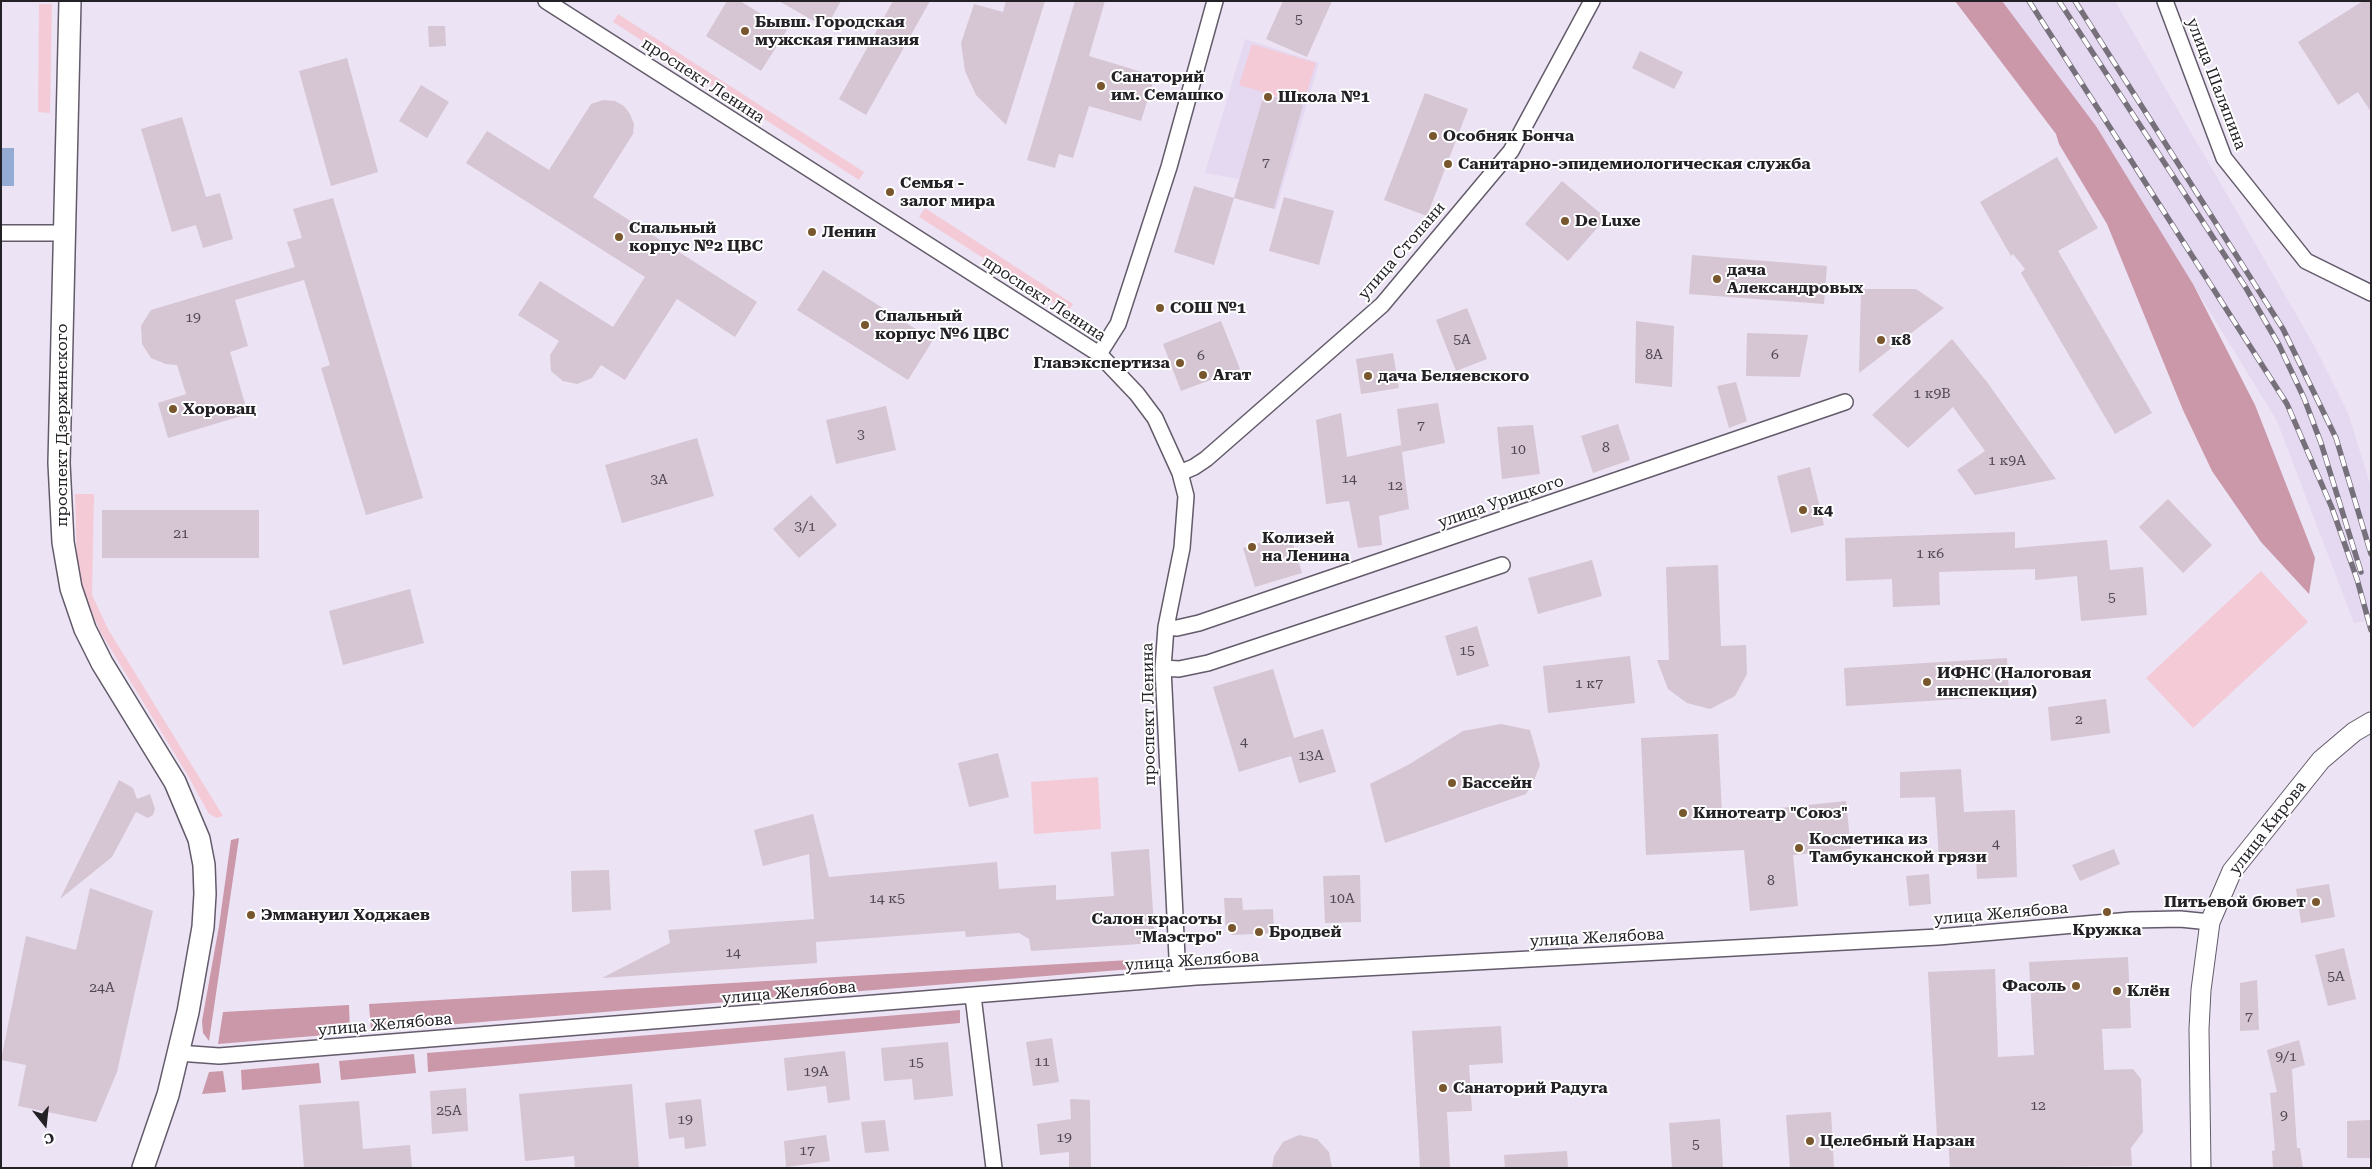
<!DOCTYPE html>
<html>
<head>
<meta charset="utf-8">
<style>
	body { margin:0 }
	#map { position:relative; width:2372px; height:1169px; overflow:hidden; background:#ece3f4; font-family:"Roboto Serif",serif }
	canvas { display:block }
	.frame { position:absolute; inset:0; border:2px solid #232026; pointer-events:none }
	.north { position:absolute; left:20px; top:1099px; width:50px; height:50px; -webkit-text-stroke:4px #fff; paint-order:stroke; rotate:164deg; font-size:14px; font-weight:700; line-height:20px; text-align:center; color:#232026 }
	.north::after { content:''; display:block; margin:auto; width:18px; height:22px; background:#232026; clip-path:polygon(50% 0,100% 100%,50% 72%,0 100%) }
</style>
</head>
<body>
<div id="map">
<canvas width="2372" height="1169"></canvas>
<div class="frame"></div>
<div class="north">С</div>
</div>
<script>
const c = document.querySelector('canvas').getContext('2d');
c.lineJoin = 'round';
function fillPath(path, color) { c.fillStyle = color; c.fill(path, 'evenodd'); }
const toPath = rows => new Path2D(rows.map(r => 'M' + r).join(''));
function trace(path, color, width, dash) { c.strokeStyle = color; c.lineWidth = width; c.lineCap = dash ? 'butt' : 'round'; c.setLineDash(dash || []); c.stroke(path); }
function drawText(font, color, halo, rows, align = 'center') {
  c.font = font + ' "Roboto Serif",serif'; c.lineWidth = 4; c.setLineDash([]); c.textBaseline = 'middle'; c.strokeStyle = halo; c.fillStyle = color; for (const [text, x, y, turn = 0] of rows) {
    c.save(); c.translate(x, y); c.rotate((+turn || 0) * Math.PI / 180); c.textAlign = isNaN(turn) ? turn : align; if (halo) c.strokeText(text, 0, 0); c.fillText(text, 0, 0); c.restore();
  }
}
fillPath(toPath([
	[2002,1,2115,1,2315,347,2348,413,2371,487,2371,620,2354,623,2277,421,2096,126],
	[1245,39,1319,63,1276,209,1234,198,1239,179,1205,173]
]), '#e5d8f1');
fillPath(toPath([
	[39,4,52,4,50,113,38,112],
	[618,14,864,172,859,180,613,22],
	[1252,44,1316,63,1303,104,1239,85],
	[925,208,1073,304,1068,312,919,217],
	[75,494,94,494,92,595,108,629,223,816,217,818,209,814,187,774,101,633,84,596,77,561],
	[2261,571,2308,622,2193,728,2146,678],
	[1098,777,1101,829,1034,834,1031,782]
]), '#f4cad7');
fillPath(toPath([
	[1955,1,2002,1,2096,126,2193,284,2255,405,2315,558,2309,594,2261,542,2212,471,2183,410,2107,224,2059,144,2056,134],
	[239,838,209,1041,203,1033,202,1021,219,926,231,840],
	[1164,958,1156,967,371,1031,369,1004],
	[349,1005,350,1033,218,1044,223,1012],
	[960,1010,960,1023,428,1072,427,1053],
	[414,1054,416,1073,341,1080,339,1061],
	[319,1063,321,1083,242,1090,241,1070],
	[223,1071,226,1092,202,1094,209,1072]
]), '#ca98a9');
fillPath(toPath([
	[1,148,14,148,14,186,1,186]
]), '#94acd3');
fillPath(toPath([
	[727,1,740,1,787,30,761,71,706,36],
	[779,1,841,1,826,28],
	[893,1,930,1,866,115,839,99],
	[1006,1,1045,1,1006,125,976,95,965,71,961,43,974,4,1003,12],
	[1075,1,1105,1,1089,56,1155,76,1141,121,1089,106,1073,158,1059,154,1055,168,1027,160],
	[1283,1,1332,1,1307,57,1266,39],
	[2363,1,2371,1,2371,112,2358,92,2338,105,2298,42],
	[428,26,445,26,446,46,429,47],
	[1640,51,1683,72,1674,89,1632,68],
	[347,58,378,172,331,186,299,71],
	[421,85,449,102,427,138,399,121],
	[1425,93,1468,109,1427,216,1384,200],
	[1264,94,1303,105,1274,209,1234,198],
	[603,100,615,101,624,106,630,114,634,124,633,134,593,197,757,302,735,337,677,299,625,380,601,365,592,378,577,384,563,381,551,371,550,355,559,341,518,315,540,281,613,327,645,277,466,163,487,131,549,170,591,104],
	[182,117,206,197,220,193,233,239,203,248,196,225,172,232,141,129],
	[2057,157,2098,228,2058,251,2152,413,2115,434,2021,273,2025,269,2013,254,2011,256,1980,202],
	[1562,181,1606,218,1568,261,1525,224],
	[1194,186,1234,198,1214,265,1174,252],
	[1284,197,1334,211,1319,265,1269,251],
	[333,198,423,498,366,515,321,368,330,365,304,280,235,300,248,346,230,352,248,414,168,438,158,403,186,394,177,365,166,364,151,358,142,344,141,326,151,310,295,267,287,242,302,238,293,209],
	[1692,255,1827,266,1824,304,1689,294],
	[823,270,933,340,908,380,797,310],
	[1861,289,1916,289,1944,308,1859,373],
	[1467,308,1487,359,1456,371,1436,320],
	[1221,321,1240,369,1181,391,1163,344],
	[1636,321,1674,326,1672,387,1635,383],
	[1747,333,1808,335,1800,377,1746,376],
	[1952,339,1987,382,2056,479,1975,495,1957,470,1985,451,1953,407,1908,448,1872,415],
	[1393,353,1399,388,1361,394,1356,359],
	[1736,382,1747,421,1729,428,1717,386],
	[1438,403,1445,443,1402,452,1397,409],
	[886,406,896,450,836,464,826,420],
	[1341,413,1347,457,1401,445,1409,509,1379,516,1382,545,1358,548,1349,501,1326,504,1316,420],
	[1618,424,1630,460,1593,473,1581,436],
	[1533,425,1540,474,1502,479,1497,427],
	[697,438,714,496,622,523,605,465],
	[1810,467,1824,525,1791,533,1777,476],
	[811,495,837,525,799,558,773,529],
	[2168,499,2212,545,2183,573,2139,527],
	[102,510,259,510,259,558,102,558],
	[2015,532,2015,548,2107,540,2110,570,2143,567,2147,615,2081,621,2077,576,2035,580,2035,569,1939,572,1940,605,1893,607,1892,579,1846,581,1845,538],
	[1290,534,1302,573,1255,587,1243,548],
	[1592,560,1602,596,1538,614,1528,578],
	[1718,565,1721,646,1746,645,1747,674,1735,696,1710,709,1687,703,1668,689,1657,660,1669,660,1666,567],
	[410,589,424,643,343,665,329,611],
	[1477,626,1489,666,1457,676,1445,636],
	[1630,656,1635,703,1548,713,1543,666],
	[2007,658,2009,696,1846,706,1844,668],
	[1273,669,1294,738,1323,729,1336,772,1299,783,1291,756,1239,772,1213,687],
	[2106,699,2110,733,2051,741,2048,707],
	[1501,724,1530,730,1540,765,1533,783,1526,794,1385,843,1370,784,1408,765,1463,731],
	[1718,734,1722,814,1846,801,1851,849,1793,855,1798,906,1750,911,1744,850,1646,855,1641,738],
	[998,753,1009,797,969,807,958,763],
	[1961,769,1964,812,2015,810,2017,877,1977,879,1976,857,1939,858,1935,797,1900,798,1900,772],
	[119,780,133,788,137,799,150,794,155,809,153,815,148,818,136,812,112,857,60,899],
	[813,814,829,877,997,862,999,889,1056,885,1056,900,1114,896,1111,852,1149,849,1155,943,1031,951,1029,939,1019,933,966,937,965,931,816,942,817,963,602,978,670,943,668,930,814,919,809,854,763,866,754,830],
	[2114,849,2120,864,2080,881,2072,865],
	[609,870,611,910,572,912,571,871],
	[1929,874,1931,904,1909,906,1906,876],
	[1360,875,1361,922,1325,923,1323,876],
	[2329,884,2335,917,2301,923,2296,889],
	[90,888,153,911,117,1072,96,1122,18,1106,26,1065,1,1060,26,936,76,950],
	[1224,898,1242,898,1243,910,1273,909,1274,933,1232,935,1226,930],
	[2344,948,2356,999,2328,1006,2315,955],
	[2128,957,2131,1028,2102,1029,2104,1070,2133,1069,2141,1079,2143,1132,2131,1148,2132,1166,1950,1168,1948,1138,1937,1138,1928,972,1995,969,1998,1057,2034,1055,2029,962],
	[2257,980,2259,1030,2240,1031,2240,983],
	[1501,1026,1503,1063,1469,1065,1472,1111,1447,1112,1450,1168,1420,1168,1412,1031],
	[1052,1038,1059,1082,1033,1086,1026,1042],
	[2299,1040,2305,1065,2292,1069,2297,1148,2300,1148,2303,1168,2273,1168,2272,1151,2275,1150,2270,1093,2277,1092,2267,1050],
	[948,1042,953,1096,914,1100,912,1079,884,1081,881,1048],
	[845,1051,850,1100,828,1103,826,1086,787,1091,784,1058],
	[632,1084,639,1168,575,1168,574,1156,525,1161,519,1094],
	[466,1088,468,1131,432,1134,430,1091],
	[701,1099,706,1146,685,1149,684,1137,669,1139,665,1103],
	[1070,1099,1090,1100,1091,1168,1069,1168,1069,1152,1040,1155,1037,1124,1071,1119],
	[359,1101,363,1149,410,1145,412,1168,304,1168,299,1105],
	[1831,1112,1834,1168,1790,1168,1786,1115],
	[1720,1119,1723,1168,1672,1168,1669,1123],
	[885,1120,889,1151,865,1153,861,1122],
	[2371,1120,2371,1158,2347,1158,2347,1121],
	[826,1135,830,1161,786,1167,784,1141],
	[1299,1135,1317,1139,1329,1152,1332,1168,1272,1168,1274,1156,1283,1142],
	[1567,1151,1568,1168,1505,1168,1504,1155]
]), '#d6c5d2');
const minor = toPath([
	[546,1,1099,354,1137,394,1155,418,1180,473,1186,496,1182,548,1166,627,1163,668,1178,978],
	[2165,1,2224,158,2306,261,2371,293],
	[1,233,64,233],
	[1099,354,1118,324,1133,278,1169,167,1215,1],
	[1180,473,1194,467,1206,459,1382,305,1511,151,1592,1],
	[1166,627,1177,628,1199,623,1845,402],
	[1163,668,1179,669,1208,663,1502,565],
	[973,996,994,1168],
	[178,1053,219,1056,1196,977,1938,937,2131,920,2180,919,2210,922]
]);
const tertiary = toPath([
	[2201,1168,2199,1029,2201,990,2210,922,2232,871,2321,760,2354,732,2371,722]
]);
const secondary = toPath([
	[70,1,59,463,63,542,71,588,85,629,102,663,175,782,199,839,204,865,205,894,203,927,188,1012,168,1095,143,1168]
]);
trace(minor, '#635b6a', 18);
trace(tertiary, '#635b6a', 21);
trace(secondary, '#635b6a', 24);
trace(minor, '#fff', 15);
trace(tertiary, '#fff', 19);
trace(secondary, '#fff', 21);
const rail = toPath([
	[2029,1,2287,404,2332,508,2357,579,2371,630],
	[2059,1,2246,288,2279,345,2304,398,2321,443,2361,572],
	[2075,1,2283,329,2336,438,2371,554]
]);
trace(rail, '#76707b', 5.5);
trace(rail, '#fff', 4, [11]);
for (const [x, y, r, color] of [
	[745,31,5,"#79572e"],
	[1101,86,5,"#79572e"],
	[1268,97,5,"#79572e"],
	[1433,136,5,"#79572e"],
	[1448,164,5,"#79572e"],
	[890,192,5,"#79572e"],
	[1565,221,5,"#79572e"],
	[812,232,5,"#79572e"],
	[619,237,5,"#79572e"],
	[1717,279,5,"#79572e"],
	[1160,308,5,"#79572e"],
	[865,325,5,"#79572e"],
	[1881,340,5,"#79572e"],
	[1180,363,5,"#79572e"],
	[1203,375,5,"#79572e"],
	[1368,376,5,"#79572e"],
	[173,409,5,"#79572e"],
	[1803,510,5,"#79572e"],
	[1252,547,5,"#79572e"],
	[1927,682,5,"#79572e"],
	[1452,783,5,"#79572e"],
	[1683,813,5,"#79572e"],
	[1799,848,5,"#79572e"],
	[2316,902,5,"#79572e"],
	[2107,912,5,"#79572e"],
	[251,915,5,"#79572e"],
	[1232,928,5,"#79572e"],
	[1259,932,5,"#79572e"],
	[2076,986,5,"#79572e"],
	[2117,991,5,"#79572e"],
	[1443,1088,5,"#79572e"],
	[1810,1141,5,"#79572e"]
]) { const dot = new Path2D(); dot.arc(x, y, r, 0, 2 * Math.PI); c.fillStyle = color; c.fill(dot); trace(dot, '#fff', 2); }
drawText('14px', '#504951', null, [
	["5",1299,20],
	["7",1266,163],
	["19",193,318],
	["5А",1462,340],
	["8А",1654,355],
	["6",1775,355],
	["6",1201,356],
	["1 к9В",1932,394],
	["7",1421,426],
	["3",861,435],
	["8",1606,448],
	["10",1518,450],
	["1 к9А",2007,461],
	["14",1349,479],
	["3А",659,480],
	["12",1395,486],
	["3/1",805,527],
	["21",181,534],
	["1 к6",1930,554],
	["5",2112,598],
	["15",1467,651],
	["1 к7",1589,684],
	["2",2079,720],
	["4",1244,742],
	["13А",1311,756],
	["4",1996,844],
	["8",1771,881],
	["14 к5",887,899],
	["10А",1342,899],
	["14",733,953],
	["5А",2336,977],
	["24А",102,988],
	["7",2249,1017],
	["9/1",2286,1057],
	["11",1042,1062],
	["15",916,1063],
	["19А",816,1072],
	["12",2038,1106],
	["25А",449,1111],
	["9",2284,1116],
	["19",685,1120],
	["19",1064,1138],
	["5",1696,1145],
	["17",807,1151]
]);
drawText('bold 16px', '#232026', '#fff', [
	["Бывш. Городская",755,22],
	["мужская гимназия",755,40],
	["Санаторий",1111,77],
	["им. Семашко",1111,95],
	["Школа №1",1278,97],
	["Особняк Бонча",1443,136],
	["Санитарно-эпидемиологическая служба",1458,164],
	["Семья -",900,183],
	["залог мира",900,201],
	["De Luxe",1575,221],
	["Спальный",629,228],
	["корпус №2 ЦВС",629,246],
	["Ленин",822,232],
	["дача",1727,270],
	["Александровых",1727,288],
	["СОШ №1",1170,308],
	["Спальный",875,316],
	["корпус №6 ЦВС",875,334],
	["к8",1891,340],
	["Главэкспертиза",1170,363,"right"],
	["Агат",1213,375],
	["дача Беляевского",1378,376],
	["Хоровац",183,409],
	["к4",1813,510],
	["Колизей",1262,538],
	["на Ленина",1262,556],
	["ИФНС (Налоговая",1937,673],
	["инспекция)",1937,691],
	["Бассейн",1462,783],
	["Кинотеатр \"Союз\"",1693,813],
	["Косметика из",1809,839],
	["Тамбуканской грязи",1809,857],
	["Питьевой бювет",2306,902,"right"],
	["Эммануил Ходжаев",261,915],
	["Салон красоты",1222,919,"right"],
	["\"Маэстро\"",1222,937,"right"],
	["Кружка",2107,930,"center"],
	["Бродвей",1269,932],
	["Фасоль",2066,986,"right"],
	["Клён",2127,991],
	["Cанаторий Радуга",1453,1088],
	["Целебный Нарзан",1820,1141]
], 'left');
drawText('16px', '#232026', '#fff', [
	["проспект Ленина",703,81,33],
	["улица Шаляпина",2216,84,69],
	["улица Стопани",1402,251,-49],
	["проспект Ленина",1044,299,33],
	["проспект Дзержинского",62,425,-90],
	["улица Урицкого",1501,502,-19],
	["проспект Ленина",1149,714,-91],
	["улица Кирова",2268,828,-52],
	["улица Желябова",2001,914,-5],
	["улица Желябова",1597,938,-3],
	["улица Желябова",1192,961,-4],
	["улица Желябова",789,993,-5],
	["улица Желябова",385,1025,-5]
]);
</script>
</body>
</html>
